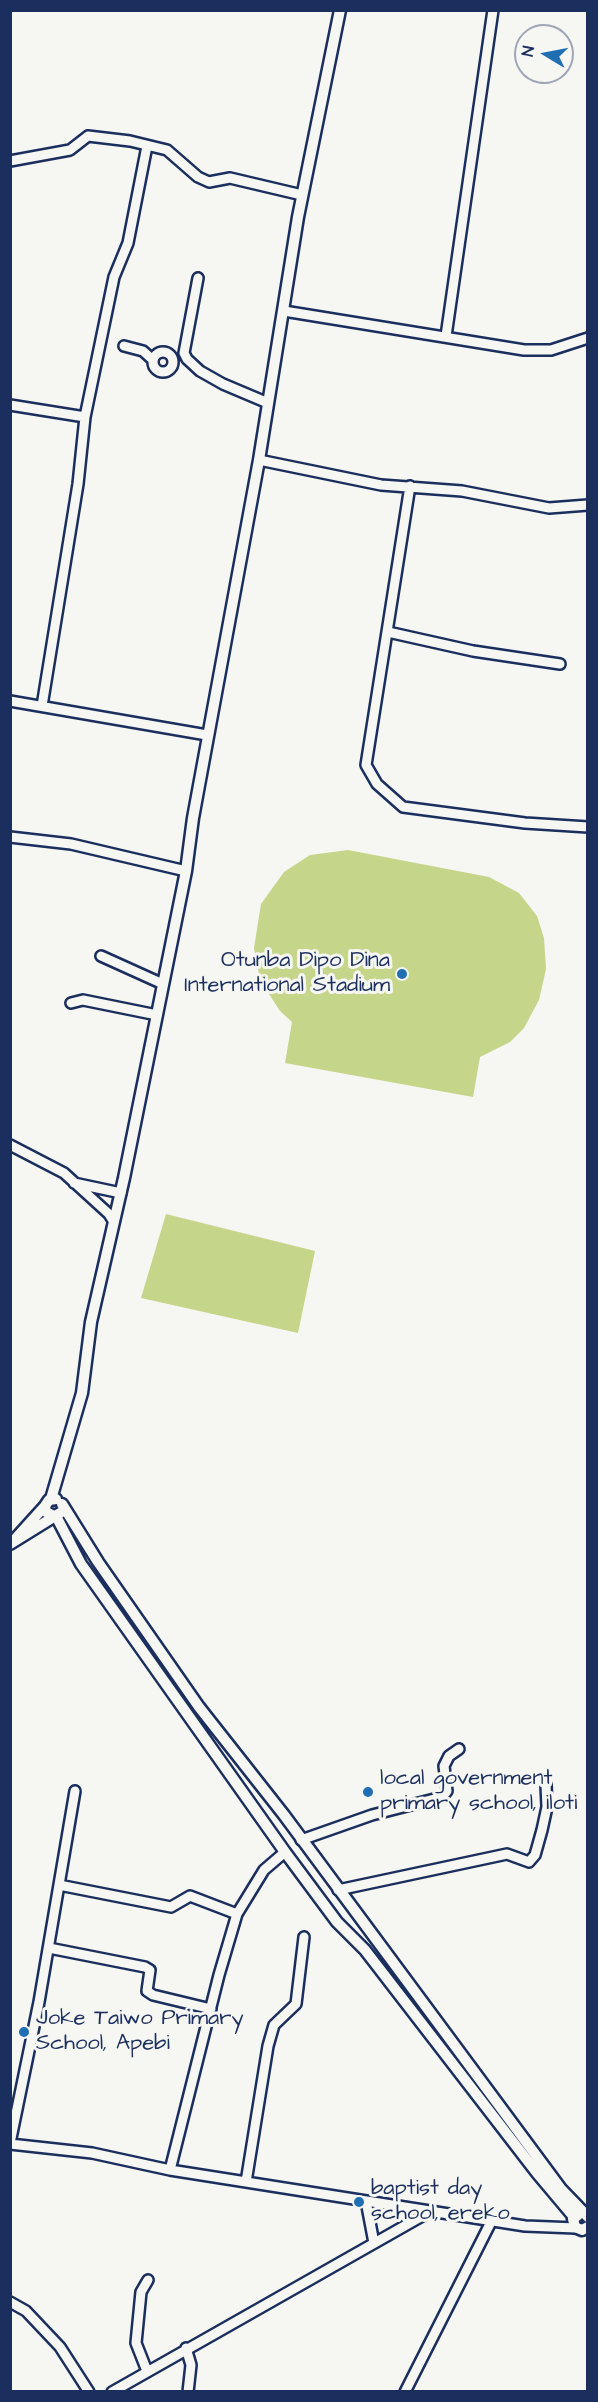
<!DOCTYPE html>
<html>
<head>
<meta charset="utf-8">
<style>
	body { margin:0 }
	#map { position:relative; width:598px; height:2402px; overflow:hidden; background:#f6f6f2; font-family:"Architects Daughter",sans-serif }
	canvas { display:block }
	.frame { position:absolute; inset:0; border:12px solid #1b2f5e; pointer-events:none }
	.north { position:absolute; left:514px; top:24px; width:60px; height:60px; box-sizing:border-box; background:#f6f6f2; border:2px solid #9ea6b7; border-radius:50%; rotate:280deg; font-size:16px; font-weight:700; line-height:24px; text-align:center; color:#1b2f5e }
	.north::after { content:''; display:block; margin:auto; width:21px; height:27px; background:#1f6fb2; clip-path:polygon(50% 0,100% 100%,50% 72%,0 100%) }
</style>
</head>
<body>
<div id="map">
<canvas width="598" height="2402"></canvas>
<div class="frame"></div>
<div class="north">N</div>
</div>
<script>
const c = document.querySelector('canvas').getContext('2d');
c.lineJoin = 'round';
function fillPath(path, color) { c.fillStyle = color; c.fill(path, 'evenodd'); }
const toPath = rows => new Path2D(rows.map(r => 'M' + r).join(''));
function trace(path, color, width, dash) { c.strokeStyle = color; c.lineWidth = width; c.lineCap = dash ? 'butt' : 'round'; c.setLineDash(dash || []); c.stroke(path); }
function drawText(font, color, halo, rows, align = 'center') {
  c.font = font + ' "Architects Daughter",sans-serif'; c.lineWidth = 6; c.setLineDash([]); c.textBaseline = 'middle'; c.strokeStyle = halo; c.fillStyle = color; for (const [text, x, y, turn = 0] of rows) {
    c.save(); c.translate(x, y); c.rotate((+turn || 0) * Math.PI / 180); c.textAlign = isNaN(turn) ? turn : align; if (halo) c.strokeText(text, 0, 0); c.fillText(text, 0, 0); c.restore();
  }
}
fillPath(toPath([
	[348,850,489,877,519,893,537,916,544,938,546,969,539,1000,524,1028,510,1042,480,1057,473,1097,285,1063,292,1022,280,1011,260,980,254,948,261,904,284,872,310,855],
	[166,1214,315,1251,298,1333,141,1298]
]), '#c5d58a');
const minor = toPath([
	[10,161,70,150,88,136,130,141,167,150,198,177,209,182,230,178,302,195],
	[198,278,184,353,187,359,200,371,223,384,268,403],
	[284,311,524,350,551,350,588,338],
	[446,336,493,10],
	[124,346,143,351,153,360],
	'153 362a10 10 0 1 1 20 0a10 10 0 1 1-20 0Z',
	[10,405,85,417],
	[259,460,381,485,462,491,549,508,588,505],
	[410,486,366,765,377,784,403,807,525,823,588,827],
	[388,632,473,651,560,664],
	[10,701,207,735],
	[42,706,78,484,85,417,114,277,128,243,147,146],
	[10,837,71,844,186,871],
	[101,956,163,984],
	[71,1003,83,1000,157,1015],
	[10,1145,64,1173,109,1214,114,1222],
	[74,1183,121,1193],
	[301,1840,372,1815,442,1797,447,1791,444,1766,449,1756,459,1749],
	[59,1885,171,1907,190,1896,237,1914],
	[338,1890,507,1854,529,1862,535,1855,542,1830,547,1807,546,1785],
	[49,1948,145,1967,150,1970,147,1991,153,1995,211,2009],
	[10,2143,39,2002,75,1791],
	[10,2144,92,2153,170,2170,525,2226,576,2228],
	[170,2170,219,1975,237,1914,264,1870,285,1852],
	[246,2182,268,2046,274,2025,296,2004,304,1937],
	[366,2201,374,2243],
	[10,2302,26,2311,60,2347,89,2392],
	[186,2348,191,2365,188,2392],
	[147,2371,136,2343,141,2292,148,2280],
	[112,2392,431,2211],
	[405,2392,492,2220]
]);
const tertiary = toPath([
	[51,1499,82,1393,91,1322,124,1178,186,871,193,818,259,460,298,217,340,10],
	[62,1504,98,1562,199,1707,284,1815,561,2189,588,2217],
	[54,1516,46,1512,45,1506,49,1500,56,1499],
	[56,1516,81,1564,285,1852,337,1922,365,1950,537,2173,574,2217],
	[16,1538,45,1506],
	[10,1544,60,1513],
	[578,2215,573,2219,575,2227,582,2230,588,2227]
]);
trace(minor, '#1b2f5e', 14);
trace(tertiary, '#1b2f5e', 15);
trace(minor, '#f6f6f2', 9);
trace(tertiary, '#f6f6f2', 10);
for (const [x, y, r, color] of [
	[402,974,6,"#1f6fb2"],
	[368,1792,6,"#1f6fb2"],
	[24,2032,6,"#1f6fb2"],
	[359,2202,6,"#1f6fb2"]
]) { const dot = new Path2D(); dot.arc(x, y, r, 0, 2 * Math.PI); c.fillStyle = color; c.fill(dot); trace(dot, '#f6f6f2', 2); }
drawText('22px', '#1b2f5e', '#f6f6f2', [
	["Otunba Dipo Dina",390,961,"right"],
	["International Stadium",390,986,"right"],
	["local government",380,1779],
	["primary school, iloti",380,1804],
	["Joke Taiwo Primary",36,2019],
	["School, Apebi",36,2044],
	["baptist day",371,2189],
	["school, ereko",371,2214]
], 'left');
</script>
</body>
</html>
